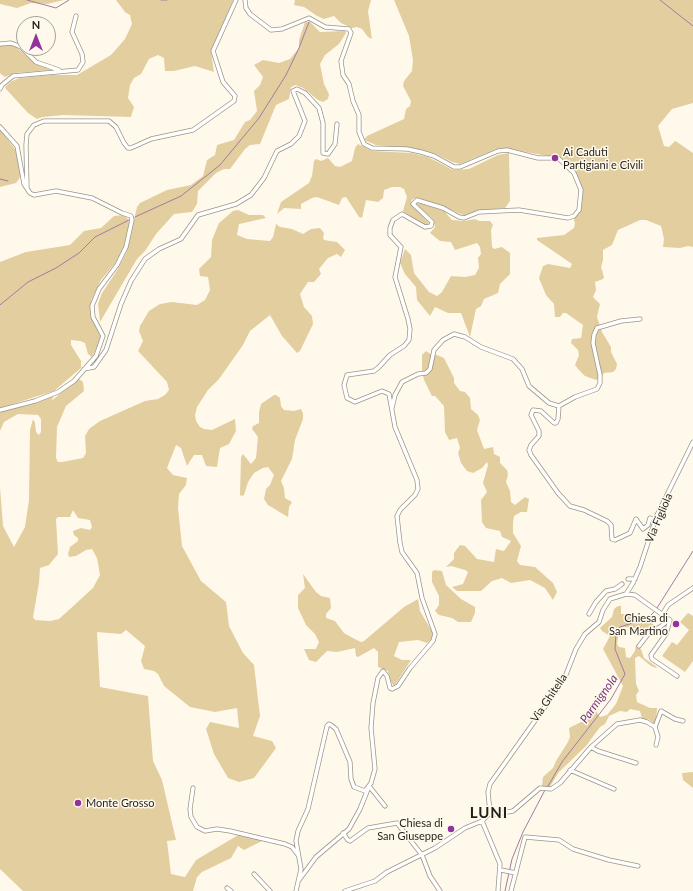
<!DOCTYPE html>
<html>
<head>
<meta charset="utf-8">
<style>
	body { margin:0 }
	#map { position:relative; width:693px; height:891px; overflow:hidden; background:#fff9ec; font-family:Lato,sans-serif }
	canvas { display:block }
	.north { position:absolute; left:16px; top:16px; width:40px; height:40px; box-sizing:border-box; background:#fff9ec; border:1px solid #a6a298; border-radius:50%; rotate:0deg; font-size:11px; font-weight:700; line-height:16px; text-align:center; color:#211f19 }
	.north::after { content:''; display:block; margin:auto; width:14px; height:18px; background:#92339c; clip-path:polygon(50% 0,100% 100%,50% 72%,0 100%) }
</style>
</head>
<body>
<div id="map">
<canvas width="693" height="891"></canvas>
<div class="north">N</div>
</div>
<script>
const c = document.querySelector('canvas').getContext('2d');
c.lineJoin = 'round';
function fillPath(path, color) { c.fillStyle = color; c.fill(path, 'evenodd'); }
const toPath = rows => new Path2D(rows.map(r => 'M' + r).join(''));
function trace(path, color, width, dash) { c.strokeStyle = color; c.lineWidth = width; c.lineCap = dash ? 'butt' : 'round'; c.setLineDash(dash || []); c.stroke(path); }
function drawText(font, color, halo, rows, align = 'center') {
  c.font = font + ' Lato,sans-serif'; c.lineWidth = 3; c.setLineDash([]); c.textBaseline = 'middle'; c.strokeStyle = halo; c.fillStyle = color; for (const [text, x, y, turn = 0] of rows) {
    c.save(); c.translate(x, y); c.rotate((+turn || 0) * Math.PI / 180); c.textAlign = isNaN(turn) ? turn : align; if (halo) c.strokeText(text, 0, 0); c.fillText(text, 0, 0); c.restore();
  }
}
fillPath(toPath([
	[0,0,64,0,47,4,31,3,17,8,0,4],
	[116,0,233,0,211,52,214,72,195,66,174,71,165,71,164,58,158,55,149,59,141,74,134,78,130,85,128,98,134,107,131,117,63,115,43,117,37,119,28,113,5,88,6,86,12,81,20,78,51,75,77,75,111,55,125,39,132,24,130,15,125,12],
	[295,0,371,0,368,11,372,39,368,37,362,29,357,27,352,28,341,23,334,16,324,19,317,16,304,7,294,5],
	[394,0,693,0,693,103,672,109,658,126,664,146,669,147,675,141,677,142,693,153,693,247,688,246,680,248,663,247,664,239,661,226,646,220,640,220,618,230,612,245,603,250,603,260,601,267,604,277,603,279,595,282,596,290,593,297,600,304,597,317,602,332,611,347,611,352,617,364,616,369,613,372,604,373,601,378,596,380,585,376,578,369,575,365,579,355,578,350,571,343,572,339,581,338,583,325,566,313,563,313,560,317,555,317,554,304,546,295,539,278,543,266,548,264,570,268,572,264,537,240,537,238,564,235,574,228,575,223,573,217,580,205,581,193,572,170,563,159,505,148,496,149,460,164,452,162,436,154,412,148,376,145,364,140,367,136,404,119,406,109,410,106,411,101,403,86,404,81,412,71,413,60,409,36],
	[305,22,310,22,320,32,345,31,346,33,339,44,325,55,320,64,324,84,329,94,328,99,323,102,318,100,303,88,296,85,291,87,289,99,276,105,260,144,250,145,245,149,230,169,224,169,216,173,198,191,197,204,192,212,174,214,156,234,145,251,137,259,100,322,98,304,102,293,118,269,127,251,137,207,140,203,167,190,191,185,203,176,207,160,215,155,217,145,234,140,245,122,250,120,257,111,254,91,260,85,263,77,254,65,263,60,279,63,290,59,299,48,299,40],
	[11,45,16,47,35,63,51,70,15,73,5,77,2,75,0,73,0,46],
	[0,130,15,149,21,174,19,179,16,183,0,187],
	[358,144,372,151,412,153,428,157,453,170,469,169,498,155,509,153,510,201,505,208,476,211,465,216,441,205,414,198,411,201,412,205,429,223,428,226,423,225,403,211,407,197,404,189,400,187,392,187,384,190,383,198,378,202,366,200,362,218,359,217,346,197,342,198,339,205,317,197,312,198,301,204,301,209,284,208,277,214,281,202,309,183,312,176,314,161,316,159,321,161,328,158,335,166,340,167,352,161,355,148],
	[419,203,444,211,452,220,464,221,475,219,479,221,490,221,493,225,491,230,492,247,494,249,502,247,510,253,510,274,500,284,498,293,484,299,481,306,476,309,470,337,461,313,448,313,435,307,430,316,417,300,416,287,405,274,400,263,405,249,411,255,414,273,429,292,437,296,442,292,451,276,465,277,475,275,479,268,478,258,481,254,480,247,477,243,455,250,451,242,440,241,430,233,435,227,433,219,416,204],
	[238,210,249,215,263,215,266,218,239,224,237,235,247,239,270,241,273,237,276,224,280,227,292,229,303,234,311,229,320,228,324,233,323,238,324,240,337,242,345,250,341,257,337,254,328,258,319,269,321,274,314,282,308,282,300,294,304,307,312,316,313,324,300,351,297,353,282,336,270,315,250,331,243,345,219,379,208,390,197,407,195,415,196,421,200,427,204,429,212,430,235,419,236,431,229,444,220,448,217,467,206,466,202,455,194,455,187,466,181,448,176,445,167,468,173,475,187,478,186,485,179,494,178,508,182,546,201,581,226,602,229,626,243,653,254,665,260,716,253,736,272,741,276,748,254,778,239,782,228,778,214,754,206,729,210,722,239,728,237,708,215,712,190,707,164,686,158,674,154,671,144,669,141,661,145,646,126,630,121,634,97,632,100,687,148,696,153,761,162,780,176,840,167,841,171,874,185,877,196,860,240,834,264,840,244,850,238,846,231,858,202,872,197,877,193,891,23,891,0,869,0,487,3,526,14,547,25,527,29,500,30,430,33,419,35,423,36,432,39,435,41,432,41,419,38,415,18,414,4,422,0,431,0,446,0,412,54,396,51,401,79,379,83,382,84,391,66,406,57,427,56,458,58,462,62,462,83,458,86,453,85,436,89,429,100,421,145,401,158,399,165,395,169,390,167,382,138,351,143,341,139,331,140,326,149,311,160,304,172,302,197,305,205,300,210,290,208,277,200,276,199,269,211,257,212,240,219,223,233,211],
	[73,510,78,518,90,520,92,527,90,530,81,528,73,531,74,535,78,538,78,541,70,547,68,554,69,557,76,556,86,550,92,549,97,558,100,575,93,588,59,619,50,621,35,620,33,617,39,583,40,568,49,565,58,554,56,519,58,517,70,517],
	[124,215,128,219,130,226,125,246,120,257,101,280,91,301,92,319,101,338,92,357,88,354,85,343,80,341,71,340,71,345,81,361,81,368,54,391,0,408,0,262,26,252,70,245,84,231,101,228,114,216],
	[426,351,432,355,437,355,444,358,454,378,454,383,460,391,465,392,470,398,471,409,478,415,480,420,477,430,484,449,493,447,494,454,500,457,500,463,507,470,508,475,506,482,510,491,511,502,515,505,525,497,529,499,527,512,521,512,514,516,513,523,513,533,521,546,517,561,520,565,535,567,553,583,557,592,553,600,545,588,530,580,511,583,502,578,492,581,481,591,457,591,452,587,463,584,468,572,465,570,451,566,446,567,454,559,454,553,460,545,465,546,477,559,494,562,496,549,504,551,511,541,502,537,500,531,486,528,482,522,481,500,487,492,483,483,488,465,487,462,482,468,473,473,467,471,461,463,458,453,460,448,457,438,449,440,445,432,444,406,435,396,432,396,424,380,422,371,422,355],
	[274,395,276,395,280,398,281,406,284,410,294,411,301,409,303,413,303,419,295,440,292,459,281,481,284,488,285,498,292,502,289,507,288,517,268,505,264,499,266,489,270,485,274,475,268,467,263,468,254,473,248,482,244,495,242,496,240,495,241,457,243,454,251,464,256,458,258,437,252,429,253,426,259,423,259,412,261,404],
	[434,570,442,571,446,585,461,599,475,607,475,613,471,622,458,622,452,618,439,615,435,611,439,605,439,596,432,582,432,572],
	[303,574,316,592,321,596,330,598,331,608,326,614,326,618,335,621,344,633,351,637,361,642,364,641,404,607,418,599,420,611,433,633,431,640,427,643,418,640,399,642,394,656,402,660,411,660,395,685,393,685,390,681,388,671,378,667,378,652,374,648,358,657,356,656,355,648,337,652,327,651,316,662,309,660,304,649,316,649,319,642,315,634,306,625,298,608,298,595,305,588],
	[618,606,621,606,621,614,631,614,635,619,642,616,654,625,653,627,647,629,623,627,620,629,621,634,618,637,617,644,619,647,625,648,626,657,630,658,635,651,636,644,638,647,641,649,644,658,657,667,656,668,651,666,639,656,635,658,636,684,639,691,636,695,637,702,650,708,657,708,656,722,655,724,648,719,642,719,640,711,630,709,627,712,620,711,609,716,605,724,600,727,586,746,559,772,549,788,542,786,543,777,553,768,556,761,568,742,570,737,569,728,587,719,594,699,600,699,596,711,600,717,607,715,616,704,623,686,603,649,610,636,602,631,600,628,612,617,614,609],
	[688,613,693,616,693,661,685,672,662,656,672,642,677,645,689,630,680,622],
	[693,772,693,788,683,780,682,773]
]), '#e3ce9f');
trace(toPath([
	[27,0,56,8,69,0],
	[161,0,167,0],
	[660,0,693,26],
	[0,179,8,181],
	[135,217,181,196,220,165,259,118,286,75,299,48,309,22],
	[0,305,28,282,56,268,79,253,95,237,129,220],
	[657,608,693,551],
	[547,788,562,762,611,699,625,674,615,649,616,633,620,627,648,618,655,611],
	[505,891,512,859,523,832,545,790]
]), '#a17ca2', 1);
const minor = toPath([
	[245,0,246,8,250,14,271,30,282,29,309,18,325,27,349,29,351,33,341,61,343,75,349,84,353,101,359,115,359,132,364,144,372,148,407,149,421,152,434,156,454,167,460,167,498,151,507,150,538,158,558,158,574,173,581,190,579,210,574,216,568,218,519,210,479,212,464,218,459,217,443,208,417,200,413,204,430,220,432,222,431,226,425,227,402,214,393,220,390,228,390,235,401,247,395,277,408,319,410,329,409,340,404,346,390,355,378,368,374,371,347,375,344,385,347,398,355,402,382,391,389,394,395,427,417,480,418,489,415,495,400,510,397,516,400,543,402,552,417,573,422,598,435,634,433,641,410,668,398,686,392,689,390,688,387,676,383,671,378,678,373,703,371,728,375,769,371,783,365,791,354,787,351,779,350,762,342,743,336,729,331,725,329,724,327,726,308,809,298,831,296,841,301,869,296,891],
	[0,44,11,43,21,47,36,62,59,70],
	[0,89,2,85,13,76,78,70,83,62,82,54,72,32,76,16],
	[0,127,17,146,24,184,30,193,34,195,56,191,92,198,122,213,131,216,132,220,126,247,117,265,99,289,92,306,93,317,103,336,96,356,74,381,58,392,35,401,0,410],
	[27,188,26,145,27,134,34,125,44,121,109,121,116,127,124,143,128,148,131,148,151,139,193,130,234,101,235,96,223,82,213,51,236,0],
	[84,369,94,367,106,350,121,304,131,281,145,259,159,249,181,239,198,215,236,204,251,195,264,178,277,151,291,144,299,136,305,121,293,91,297,89,305,93,319,108,323,123,323,153,328,154,335,144,337,124],
	[559,406,575,397,597,389,600,383,600,375,593,343,594,335,597,328,621,321,640,319],
	[392,408,395,395,402,382,418,374,426,373,430,369,434,350,443,340,454,334,465,337,481,347,513,359,522,369,529,386,549,403,559,406,558,419,556,423,554,423,541,411,533,410,531,415,539,431,539,436,531,445,529,450,531,455,558,493,570,506,584,510,607,521,611,525,612,539,615,540,630,533,636,519,643,529,648,525,650,518,656,520],
	[628,579,635,579],
	[626,594,633,583,640,567,657,515,693,442],
	[589,614,596,602,606,591,615,589,622,584],
	[662,615,668,605,693,588],
	[639,646,649,633,660,627,665,623,666,618],
	[655,727,658,737,656,745],
	[591,747,598,751,636,763],
	[570,770,614,789],
	[369,786,385,806],
	[193,788,190,809,191,817,197,827,205,831,217,829,230,831,285,844,292,847,298,855],
	[490,813,488,792,490,784,559,687,565,677,576,649,585,634,599,622,603,610,610,599,626,594,635,595,670,620,666,634,651,655,652,659,677,676],
	[490,813,496,814,513,811,540,788,551,789,560,783,591,747,617,724,640,720,647,722,655,727,661,711,675,719,683,721],
	[482,821,500,864,498,891],
	[343,833,348,840,350,841,368,828,397,823,422,855,430,876,440,891],
	[501,870,516,873],
	[254,874,270,891],
	[299,880,316,857,349,829,360,809,368,789],
	[227,888,231,891],
	[345,891,375,881,387,872,435,848,465,828,482,821,490,813],
	[511,891,525,837,559,840,573,849,609,860,638,866]
]);
trace(minor, '#9b9586', 5);
trace(minor, '#fff', 3.5);
for (const [x, y, r, color] of [
	[555,158,4,"#92339c"],
	[676,624,4,"#92339c"],
	[78,803,4,"#92339c"],
	[451,829,4,"#92339c"]
]) { const dot = new Path2D(); dot.arc(x, y, r, 0, 2 * Math.PI); c.fillStyle = color; c.fill(dot); trace(dot, '#fff9ec', 1.5); }
drawText('11px', '#211f19', '#fff9ec', [
	["Ai Caduti",563,152],
	["Partigiani e Civili",563,165],
	["Chiesa di",668,618,"right"],
	["San Martino",668,631,"right"],
	["Monte Grosso",86,803],
	["Chiesa di",443,823,"right"],
	["San Giuseppe",443,836,"right"]
], 'left');
drawText('11px', '#211f19', '#fff9ec', [
	["Via Figliola",659,518,-67],
	["Via Ghitella",549,698,-56]
]);
drawText('italic 12px', '#75377c', '#fff9ec', [
	["Parmignola",599,699,-55]
]);
c.letterSpacing = '1px';
drawText('bold 15px', '#211f19', '#fff9ec', [
	["LUNI",489,813]
]);
c.letterSpacing = '0px';
</script>
</body>
</html>
